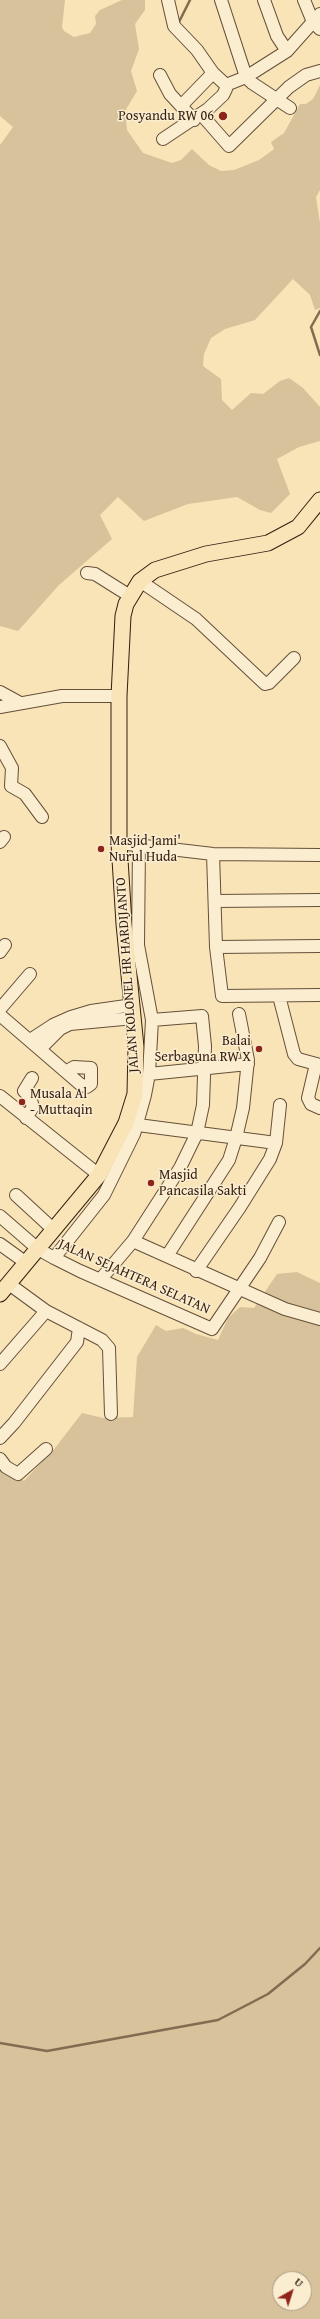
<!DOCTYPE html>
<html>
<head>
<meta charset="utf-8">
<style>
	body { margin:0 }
	#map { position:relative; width:320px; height:2319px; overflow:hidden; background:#f8e4b7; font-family:"Gentium Book Plus",serif }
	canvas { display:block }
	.north { position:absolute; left:272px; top:2271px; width:40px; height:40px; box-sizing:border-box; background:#faedd0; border:1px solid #ab9a83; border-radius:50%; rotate:39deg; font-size:11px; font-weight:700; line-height:16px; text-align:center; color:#341d10 }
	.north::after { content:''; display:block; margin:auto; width:14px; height:18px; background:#8f2418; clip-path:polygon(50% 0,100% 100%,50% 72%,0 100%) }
</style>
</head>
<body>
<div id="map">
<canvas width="320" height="2319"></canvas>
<div class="north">U</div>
</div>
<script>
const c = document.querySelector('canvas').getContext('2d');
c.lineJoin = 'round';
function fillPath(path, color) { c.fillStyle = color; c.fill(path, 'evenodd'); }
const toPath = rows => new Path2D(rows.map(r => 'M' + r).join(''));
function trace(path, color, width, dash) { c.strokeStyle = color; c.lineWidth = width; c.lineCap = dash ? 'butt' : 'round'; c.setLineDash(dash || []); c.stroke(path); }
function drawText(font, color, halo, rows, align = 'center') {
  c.font = font + ' "Gentium Book Plus",serif'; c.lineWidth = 3; c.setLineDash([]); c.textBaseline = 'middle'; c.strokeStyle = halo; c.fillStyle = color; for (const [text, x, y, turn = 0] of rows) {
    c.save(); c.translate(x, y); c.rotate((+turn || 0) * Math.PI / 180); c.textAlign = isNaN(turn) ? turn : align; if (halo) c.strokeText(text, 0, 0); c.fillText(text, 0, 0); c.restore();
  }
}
fillPath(toPath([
	[0,0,65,0,62,27,64,31,74,37,90,33,96,24,95,16,100,10,122,0,145,0,145,10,135,24,139,49,131,71,137,91,125,111,127,130,143,153,172,163,181,160,192,149,209,165,221,171,234,170,259,160,274,149,271,142,284,133,300,104,306,104,313,99,320,85,320,190,316,197,320,223,320,308,315,310,310,295,293,279,255,320,225,329,211,338,204,354,203,366,221,379,222,400,232,410,251,393,263,394,280,381,289,378,303,388,320,407,320,441,299,447,277,459,290,494,271,513,260,510,237,497,188,504,144,521,118,497,100,515,112,539,59,585,18,631,0,626,0,145,13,127,0,116],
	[297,1272,320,1283,320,2319,0,2319,0,1461,5,1467,24,1481,55,1448,82,1413,103,1418,133,1417,137,1357,156,1325,166,1331,183,1328,196,1334,218,1340,228,1318,240,1307,254,1308,277,1274],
	[280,2279,304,2279,304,2303,280,2303]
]), '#d7c29b');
trace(toPath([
	[178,24,190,0],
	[320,311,311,327,320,355],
	[0,2043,47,2051,218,2020,268,1994,305,1964,320,1948]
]), '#816c52', 2.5);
const minor = toPath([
	[221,0,246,77,252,83,290,108],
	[264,0,277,36,287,51],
	[304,0,313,22,320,29],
	[160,75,170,94,194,120],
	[226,85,246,77,287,51,320,14],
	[181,106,213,73],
	[201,114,229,146,289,87,306,75,320,71],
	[163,139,208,109,223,95,226,89,226,85,213,73,197,50,174,26,168,0],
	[87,573,95,574,130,596],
	[140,581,196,619,265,684,269,683,294,658],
	[0,692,20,703],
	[0,707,62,696,119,696],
	[0,746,12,768,11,786,25,794,42,817],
	[0,842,4,837],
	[119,843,213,854,320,855],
	[213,854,216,947,222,996,320,995],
	[215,901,320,900],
	[216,947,320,946],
	[0,952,5,945],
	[279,996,294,1054,298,1059,320,1065],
	[0,1009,30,974],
	[0,1015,80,1084,87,1087,91,1084,91,1068,74,1067,67,1071],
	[30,1040,53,1025,71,1017,91,1011,133,1005],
	[40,1049,60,1029,70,1024,134,1018],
	[316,1064,308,1098,311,1104,320,1108],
	[149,1074,248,1064],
	[0,1096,99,1175],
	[26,1118,33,1107,30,1097,24,1091,32,1078],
	[138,1125,276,1143],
	[16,1195,54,1230],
	[0,1216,38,1249,54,1258,80,1271,212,1329,260,1258,279,1222],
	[133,1241,285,1309,320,1319],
	[0,1244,25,1262],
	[167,1256,229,1160,236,1138,243,1108,248,1060,239,1014],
	[54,1258,104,1195,134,1134,145,1095,149,1074,152,1020,138,945,139,845],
	[196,1271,240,1207,270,1159,276,1143,280,1105],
	[100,1280,133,1241,180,1168,197,1133,203,1105,205,1046,202,1016,152,1020],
	[46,1311,102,1340,109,1348,111,1414],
	[0,1364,46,1311,9,1284],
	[0,1438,14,1423,77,1342,79,1328],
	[0,1459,6,1467,18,1474,46,1449]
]);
const major = toPath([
	[0,1294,99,1175,126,1123,135,1094,136,1047,124,924,119,843,119,696,123,616,126,604,140,581,155,570,206,554,268,543,298,527,320,500]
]);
trace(minor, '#654f3a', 14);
trace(major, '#341d10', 17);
trace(minor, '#faedd0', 12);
trace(major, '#f8e4b7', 15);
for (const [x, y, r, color] of [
	[223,116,5,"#8f2418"],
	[101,849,4,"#8f2418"],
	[259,1049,4,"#8f2418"],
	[22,1102,4,"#8f2418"],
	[151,1183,4,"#8f2418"]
]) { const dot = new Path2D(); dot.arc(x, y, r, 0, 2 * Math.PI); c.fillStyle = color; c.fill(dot); trace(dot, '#faedd0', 1.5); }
drawText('14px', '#341d10', '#faedd0', [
	["Posyandu RW 06",214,116,"right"],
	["Masjid Jami'",109,841],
	["Nurul Huda",109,857],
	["Balai",251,1041,"right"],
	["Serbaguna RW X",251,1057,"right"],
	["Musala Al",30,1094],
	["- Muttaqin",30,1110],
	["Masjid",159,1175],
	["Pancasila Sakti",159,1191]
], 'left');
drawText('14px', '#341d10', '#faedd0', [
	["JALAN KOLONEL HR HARDIJANTO",128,975,-94],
	["JALAN SEJAHTERA SELATAN",134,1277,24]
]);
</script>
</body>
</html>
